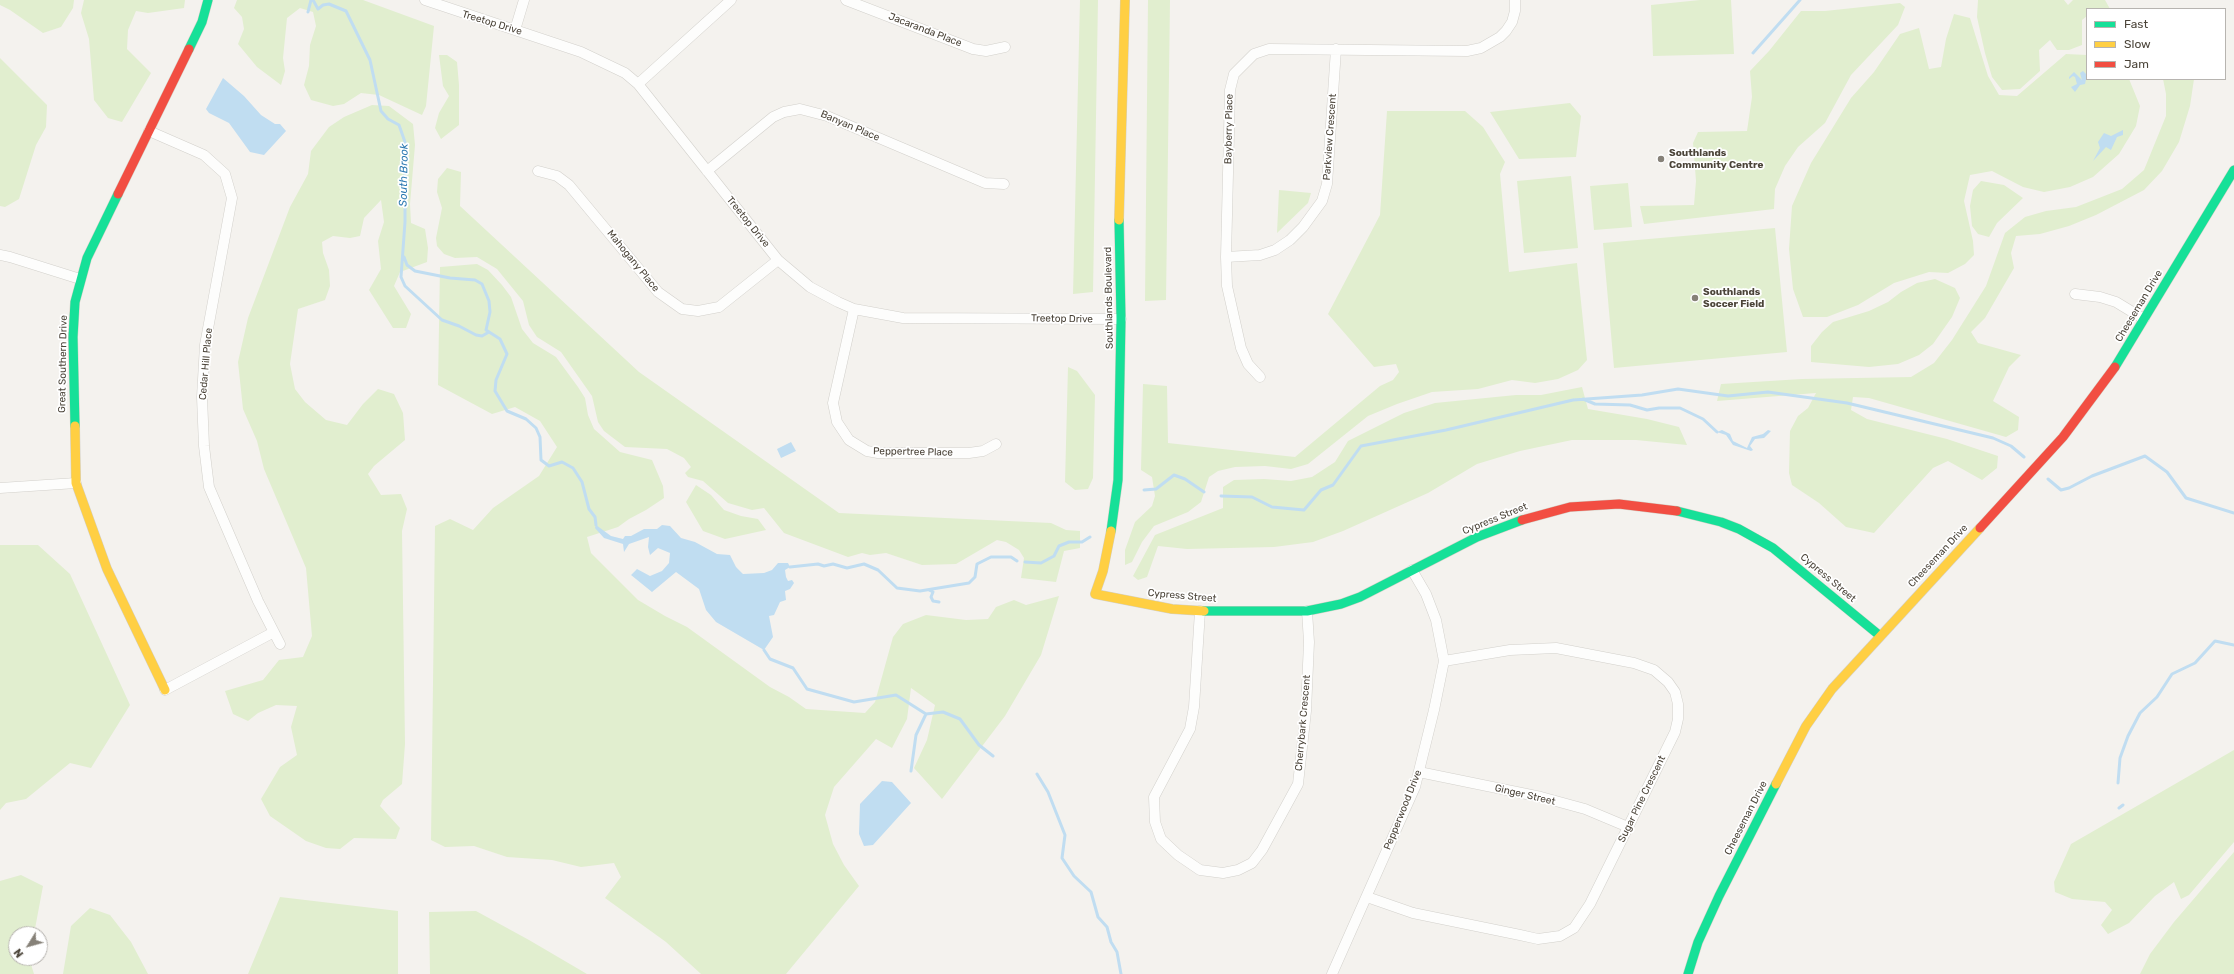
<!DOCTYPE html>
<html>
<head>
<meta charset="utf-8">
<style>
	body { margin:0 }
	#map { position:relative; width:2234px; height:974px; overflow:hidden; background:#f4f2ee; font-family:Rubik,sans-serif }
	canvas { display:block }
	.legend { position:absolute; left:2086px; top:8px; width:140px; height:72px; box-sizing:border-box; background:#fff; border:1px solid #b7b4b0; margin:0; padding:5px 7px; list-style:none; font-size:12px; color:#4b4439 }
	.legend li { display:flex; align-items:center; gap:8px; height:20px }
	.legend b { width:20px; border:1px solid #b7b4b0 }
	.north { position:absolute; left:8px; top:926px; width:40px; height:40px; box-sizing:border-box; background:#fff; border:1px solid #b7b4b0; border-radius:50%; rotate:233deg; font-size:11px; font-weight:700; line-height:16px; text-align:center; color:#4b4439 }
	.north::after { content:''; display:block; margin:auto; width:14px; height:18px; background:#868178; clip-path:polygon(50% 0,100% 100%,50% 72%,0 100%) }
</style>
</head>
<body>
<div id="map">
<canvas width="2234" height="974"></canvas>
<ul class="legend">
<li><b style="height:5px;background:#16e098"></b>Fast</li>
<li><b style="height:5px;background:#ffcf43"></b>Slow</li>
<li><b style="height:5px;background:#f24e42"></b>Jam</li>
</ul>
<div class="north">N</div>
</div>
<script>
const c = document.querySelector('canvas').getContext('2d');
c.lineJoin = 'round';
function fillPath(path, color) { c.fillStyle = color; c.fill(path, 'evenodd'); }
const toPath = rows => new Path2D(rows.map(r => 'M' + r).join(''));
function trace(path, color, width, dash) { c.strokeStyle = color; c.lineWidth = width; c.lineCap = dash ? 'butt' : 'round'; c.setLineDash(dash || []); c.stroke(path); }
function drawText(font, color, halo, rows, align = 'center') {
  c.font = font + ' Rubik,sans-serif'; c.lineWidth = 3.5; c.setLineDash([]); c.textBaseline = 'middle'; c.strokeStyle = halo; c.fillStyle = color; for (const [text, x, y, turn = 0] of rows) {
    c.save(); c.translate(x, y); c.rotate((+turn || 0) * Math.PI / 180); c.textAlign = isNaN(turn) ? turn : align; if (halo) c.strokeText(text, 0, 0); c.fillText(text, 0, 0); c.restore();
  }
}
fillPath(toPath([
	[0,0,74,0,73,8,61,27,43,33,10,10,0,5],
	[84,0,185,0,184,8,148,13,136,11,128,30,127,49,151,73,122,122,108,118,94,100,89,39,81,13],
	[237,0,363,0,434,26,426,106,422,115,379,95,361,93,344,104,333,106,311,100,304,85,309,66,310,45,316,26,313,12,300,8,287,18,283,58,285,71,281,85,257,67,238,44,244,29,242,17,234,8],
	[1080,0,1098,0,1093,292,1073,294],
	[1148,0,1170,0,1166,300,1145,301],
	[1700,0,1731,0,1734,54,1653,56,1651,5],
	[1978,0,2064,0,2068,5,2073,0,2105,0,2110,9,2087,9,2087,16,2082,20,2082,45,2069,50,2057,50,2050,40,2039,50,2040,71,2020,89,2002,90,1992,77,1985,53,1977,17],
	[1900,3,1905,7,1898,25,1851,75,1825,123,1798,147,1785,166,1775,189,1774,209,1644,224,1640,206,1694,205,1696,181,1693,143,1698,132,1747,131,1752,97,1750,71,1769,51,1801,11,1825,11],
	[1954,14,1970,18,1988,76,1999,95,2017,96,2066,54,2087,55,2087,79,2129,79,2140,106,2136,126,2119,154,2093,177,2070,187,2044,192,2023,187,1992,171,1970,175,1964,201,1973,241,1974,255,1965,264,1948,273,1929,272,1894,283,1858,305,1827,317,1803,317,1793,289,1789,249,1792,206,1811,163,1851,98,1874,72,1900,34,1919,28,1929,69,1941,67,1946,39],
	[439,55,447,55,457,62,459,85,459,125,441,139,435,128,439,113,449,96,443,86],
	[0,58,47,105,46,127,36,145,19,199,5,207,0,206],
	[2163,79,2194,79,2190,106,2179,142,2162,171,2144,190,2096,215,2069,226,2040,234,2016,236,2011,253,2014,268,1985,318,1971,332,1978,343,2021,355,2009,367,1993,401,2019,417,2018,430,2006,437,1869,398,1853,397,1851,410,1867,419,1947,439,1998,456,1997,468,1982,480,1948,461,1933,468,1874,533,1846,527,1819,503,1792,485,1789,473,1790,431,1798,416,1808,408,1816,393,1717,401,1721,384,1802,379,1911,377,1934,363,1952,340,1986,286,2005,233,2025,217,2046,211,2076,207,2122,189,2144,170,2166,116,2166,94],
	[1570,103,1581,116,1576,157,1519,159,1490,112],
	[372,105,389,106,413,124,415,145,410,204,411,223,425,229,428,248,427,262,400,272,394,286,411,314,406,328,393,328,369,290,381,269,378,241,384,222,381,200,364,218,360,236,350,238,333,236,322,242,323,253,329,270,330,286,325,300,298,309,290,364,295,389,305,402,326,420,347,425,363,404,378,389,394,394,403,413,405,440,374,466,368,474,381,495,401,494,407,509,402,531,405,744,402,784,383,800,380,806,400,828,396,839,354,838,340,849,326,848,306,841,270,816,261,799,280,767,297,755,291,727,297,706,276,705,258,713,248,721,233,714,225,691,263,680,279,660,303,657,312,636,306,568,264,469,257,441,243,409,238,362,248,318,290,207,308,174,311,151,329,127,344,117],
	[1387,111,1465,111,1483,127,1505,162,1500,174,1509,272,1577,263,1587,360,1578,370,1558,379,1535,383,1512,380,1478,389,1432,392,1397,404,1368,416,1308,464,1291,469,1265,466,1235,467,1218,471,1209,477,1201,502,1188,512,1154,526,1142,542,1132,562,1125,565,1125,550,1135,522,1152,506,1155,496,1152,477,1141,470,1143,384,1167,386,1168,443,1295,457,1380,386,1393,380,1399,372,1396,364,1374,367,1328,314,1380,215],
	[447,168,461,172,460,206,639,372,839,513,1051,523,1066,530,1080,531,1080,548,1064,551,1056,582,1021,578,1024,558,1019,550,1006,542,997,540,956,564,922,565,886,553,870,555,862,553,848,557,784,533,764,508,752,510,728,503,703,481,688,477,685,473,691,467,684,458,667,449,625,447,604,431,598,422,592,396,561,352,537,337,529,325,523,301,497,269,477,257,455,258,444,254,437,246,436,238,442,208,437,192,438,179],
	[1571,176,1578,248,1524,253,1517,181],
	[1981,181,2004,185,2023,198,1997,223,1989,237,1978,234,1972,226,1970,206,1973,190],
	[1628,183,1632,227,1594,230,1590,186],
	[1279,190,1311,193,1308,203,1277,233],
	[1775,228,1787,352,1614,368,1603,243],
	[477,264,488,270,502,285,511,297,522,329,533,343,556,357,578,387,585,398,588,415,594,429,620,452,652,460,663,486,664,498,646,510,629,519,618,527,587,537,591,553,638,600,665,616,687,627,770,687,789,697,806,709,865,713,875,702,893,637,903,624,926,615,966,620,988,619,996,607,1014,600,1026,605,1059,596,1041,655,1005,716,942,799,914,768,927,740,935,705,911,688,907,719,892,748,876,739,834,787,825,815,833,844,844,865,859,886,786,974,701,974,666,942,605,898,621,877,614,863,581,867,552,860,507,857,474,846,445,847,431,840,435,526,450,519,473,530,493,508,539,476,557,447,540,421,515,407,492,414,438,385,440,267],
	[1935,279,1955,288,1960,298,1952,317,1933,344,1919,355,1898,364,1869,367,1811,362,1811,346,1822,332,1833,322,1869,311,1888,302,1901,292,1917,283],
	[1068,367,1077,371,1095,395,1093,478,1088,489,1075,490,1065,482],
	[1582,387,1588,409,1647,419,1679,427,1687,445,1636,440,1572,440,1520,451,1477,464,1428,493,1343,531,1313,542,1274,547,1187,549,1158,546,1147,577,1138,580,1133,576,1155,535,1223,508,1223,487,1234,480,1264,479,1291,481,1312,477,1335,462,1348,441,1404,413,1435,403,1516,395,1541,395],
	[696,485,711,495,724,510,741,516,758,519,766,530,725,539,703,531,686,502],
	[0,545,38,545,70,574,130,705,91,768,70,763,26,799,6,803,0,810],
	[2234,750,2234,842,2189,895,2181,899,2174,882,2155,896,2129,923,2108,934,2101,925,2112,910,2105,902,2072,899,2055,892,2054,882,2071,844],
	[2234,852,2234,974,2140,974,2150,954,2174,922],
	[21,875,43,886,34,934,16,934,16,958,29,958,34,974,0,974,0,881],
	[280,897,398,911,398,974,248,974],
	[90,908,110,915,131,942,148,974,63,974,71,926],
	[476,911,529,940,587,974,430,974,429,912]
]), '#e1eecf');
fillPath(toPath([
	[2083,71,2087,75,2085,84,2080,85,2075,92,2071,87,2077,84,2075,77,2073,76,2069,79,2069,77,2074,72,2082,80,2080,73],
	[223,78,244,96,261,115,275,124,280,124,286,131,264,155,250,152,229,123,209,113,206,109],
	[2123,130,2123,135,2117,137,2111,150,2106,147,2093,161,2100,148,2098,142,2104,133,2111,136],
	[1722,430,1730,434,1733,441,1747,448,1752,437,1763,434,1768,430,1771,431,1764,438,1755,439,1750,446,1753,450,1751,451,1733,445,1726,435,1717,432],
	[791,442,796,451,781,458,777,449],
	[596,525,611,536,623,539,625,536,631,536,644,529,657,529,662,525,670,526,681,538,695,542,717,554,730,555,736,567,743,574,764,573,772,570,778,563,788,563,790,567,785,570,786,577,788,581,792,580,794,583,790,589,785,591,786,600,780,602,774,615,769,616,773,637,764,650,716,622,706,610,699,589,676,572,652,592,631,575,637,569,650,576,662,571,669,563,670,553,658,548,650,555,648,547,649,537,629,544,624,552,623,544,604,538,595,528],
	[882,781,892,782,911,803,873,845,864,846,859,834,860,804]
]), '#c0ddf1');
trace(toPath([
	[313,0,318,9,323,5,329,4,346,11,370,60,381,111,388,119,399,125,405,142,405,222,401,277,405,286,442,320,459,326,476,335,482,336,489,332],
	[308,12,311,0],
	[1753,53,1800,0],
	[404,257,407,265,415,271,450,278,475,280,482,284,489,301,490,312,486,330,500,339,507,354,496,380,495,391,507,411,526,419,536,428,540,437,541,460,549,466,562,462,573,468,582,482,589,509,595,517,596,525],
	[1583,399,1595,404,1630,405,1647,410,1659,408,1680,408,1703,419,1717,432],
	[2048,479,2061,490,2069,488,2092,476,2145,456,2167,472,2186,498,2234,513],
	[1144,490,1156,489,1174,475,1185,479,1204,492],
	[1221,496,1252,497,1272,507,1304,510,1321,490,1333,485,1361,446,1446,430,1573,400,1642,395,1678,389,1728,396,1768,392,1847,403,1993,438,2011,446,2024,457],
	[1025,562,1041,563,1054,556,1059,546,1069,542,1082,542,1090,537],
	[790,567,818,564,824,566,833,564,847,568,864,564,878,570,897,588,920,591,969,583,975,577,977,564,991,557,1011,557,1017,561],
	[929,590,933,592,931,597,933,601,939,602],
	[764,650,770,659,793,668,807,689,854,702,896,695,926,714,943,712,960,719,979,745,993,756],
	[911,771,916,735,926,714],
	[1037,774,1048,792,1065,835,1062,858,1074,876,1091,892,1098,917,1107,927,1111,942,1117,952,1121,974],
	[2118,783,2120,758,2128,736,2140,713,2157,697,2172,674,2195,663,2215,641,2234,645],
	[2119,808,2123,805]
]), '#c0ddf1', 3);
const street = toPath([
	[425,0,581,52,625,73,638,84,778,260,810,287,838,302,854,309,903,318,1121,319],
	[846,0,973,49,986,51,1005,47],
	[515,30,524,0],
	[638,84,731,0],
	[149,131,204,155,225,174,232,198,205,345,202,397,204,446,209,487,258,601,280,644],
	[538,171,557,176,569,185,658,292,682,309,698,311,719,307,778,260],
	[707,171,773,117,784,112,800,109,827,116,985,183,1004,184],
	[0,255,10,257,80,279],
	[1226,257,1260,255,1275,250,1290,240,1303,227,1322,201,1327,184,1336,49],
	[2075,294,2100,297,2116,302,2144,319],
	[854,309,833,403,837,422,849,440,867,451,878,453,969,453,983,451,996,444],
	[1260,377,1248,364,1241,348,1227,286,1226,257,1230,90,1234,74,1254,54,1269,49,1467,51,1481,48,1500,37,1506,31,1512,22,1515,11,1515,0],
	[0,488,76,483],
	[1200,611,1194,707,1190,729,1154,797,1155,822,1161,839,1178,855,1200,870,1223,873,1238,870,1252,863,1262,850,1298,784,1306,711,1309,642,1307,611],
	[165,690,274,632],
	[1419,772,1541,797,1585,809,1628,827],
	[1367,897,1413,913,1520,935,1538,939,1560,936,1574,928,1590,904,1675,732,1678,719,1678,704,1675,692,1668,682,1654,670,1634,663,1556,648,1510,650,1444,661],
	[1332,974,1415,787,1434,710,1444,661,1436,620,1426,594,1412,570]
]);
const fast = toPath([
	[189,49,202,22,208,0],
	[2115,367,2234,170],
	[75,426,73,337,75,302,87,258,118,194],
	[1677,511,1721,522,1739,529,1773,548,1879,635],
	[1111,531,1118,480,1121,319,1119,220],
	[1204,611,1307,611,1341,604,1360,597,1477,537,1522,520],
	[1688,974,1698,942,1719,896,1776,784]
]);
const slow = toPath([
	[1119,220,1125,0],
	[75,426,76,483,107,569,165,690],
	[1111,531,1103,571,1095,594,1172,609,1204,611],
	[1776,784,1806,726,1832,689,1980,528]
]);
const jam = toPath([
	[118,194,189,49],
	[1522,520,1570,507,1619,504,1677,511],
	[1980,528,2063,437,2115,367]
]);
trace(street, '#d2d0cb', 11);
trace(fast, '#d3cfc5', 10);
trace(slow, '#d3cfc5', 10);
trace(jam, '#d3cfc5', 10);
trace(street, '#fdfdfc', 10);
trace(fast, '#16e098', 9);
trace(slow, '#ffcf43', 9);
trace(jam, '#f24e42', 9);
for (const [x, y, r, color] of [
	[1661,159,4,"#868178"],
	[1695,298,4,"#868178"]
]) { const dot = new Path2D(); dot.arc(x, y, r, 0, 2 * Math.PI); c.fillStyle = color; c.fill(dot); trace(dot, '#fff', 1.5); }
drawText('10px', '#4b4439', '#fff', [
	["Treetop Drive",492,23,17],
	["Jacaranda Place",925,30,21],
	["Banyan Place",850,126,23],
	["Bayberry Place",1229,129,-89],
	["Parkview Crescent",1330,137,-86],
	["Treetop Drive",748,222,51],
	["Mahogany Place",633,261,51],
	["Southlands Boulevard",1109,298,-91],
	["Cheeseman Drive",2139,306,-59],
	["Treetop Drive",1062,319,1],
	["Great Southern Drive",63,364,-89],
	["Cedar Hill Place",206,364,-85],
	["Peppertree Place",913,452,1],
	["Cypress Street",1495,519,-22],
	["Cheeseman Drive",1938,556,-47],
	["Cypress Street",1828,578,40],
	["Cypress Street",1182,596,5],
	["Cherrybark Crescent",1303,723,-85],
	["Ginger Street",1525,795,13],
	["Sugar Pine Crescent",1642,799,-64],
	["Pepperwood Drive",1403,810,-68],
	["Cheeseman Drive",1746,818,-63]
]);
drawText('bold 10px', '#4b4439', '#fff', [
	["Southlands",1669,153],
	["Community Centre",1669,165],
	["Southlands",1703,292],
	["Soccer Field",1703,304]
], 'left');
drawText('italic 11px', '#2e7ab2', '#fff', [
	["South Brook",404,175,-89]
]);
</script>
</body>
</html>
